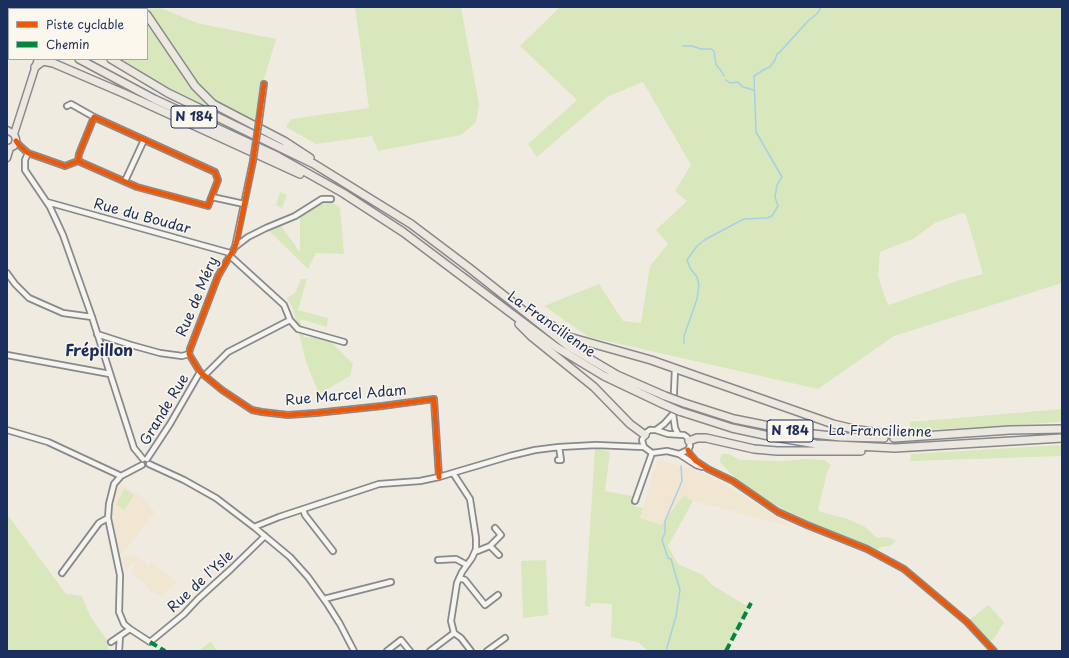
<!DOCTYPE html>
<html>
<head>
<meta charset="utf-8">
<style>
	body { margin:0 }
	#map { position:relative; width:1069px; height:658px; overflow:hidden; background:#f0ebe1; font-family:"Playpen Sans",sans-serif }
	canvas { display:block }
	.frame { position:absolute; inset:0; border:8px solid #1b2f5e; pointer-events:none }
	.legend { position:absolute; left:8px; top:8px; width:140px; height:52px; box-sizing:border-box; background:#fbf7ec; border:1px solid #a1a7b3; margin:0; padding:5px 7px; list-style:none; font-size:12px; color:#1b2f5e }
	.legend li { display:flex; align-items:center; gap:8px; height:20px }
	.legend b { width:20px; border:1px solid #a1a7b3 }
</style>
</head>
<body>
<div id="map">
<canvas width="1069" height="658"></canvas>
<div class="frame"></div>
<ul class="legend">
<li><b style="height:5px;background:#e8590c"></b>Piste cyclable</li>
<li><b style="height:5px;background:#00873e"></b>Chemin</li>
</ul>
</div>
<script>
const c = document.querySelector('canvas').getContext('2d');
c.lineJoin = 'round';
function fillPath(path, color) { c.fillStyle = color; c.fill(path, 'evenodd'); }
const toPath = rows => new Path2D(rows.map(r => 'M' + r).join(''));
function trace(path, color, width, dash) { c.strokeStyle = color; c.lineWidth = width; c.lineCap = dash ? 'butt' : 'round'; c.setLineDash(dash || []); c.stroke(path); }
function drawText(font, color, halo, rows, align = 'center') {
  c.font = font + ' "Playpen Sans",sans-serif'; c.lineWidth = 3; c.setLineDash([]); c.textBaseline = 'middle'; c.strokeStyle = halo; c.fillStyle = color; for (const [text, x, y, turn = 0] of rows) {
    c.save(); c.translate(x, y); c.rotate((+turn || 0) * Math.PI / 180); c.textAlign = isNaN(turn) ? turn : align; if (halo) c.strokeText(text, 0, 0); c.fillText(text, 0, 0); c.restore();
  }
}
fillPath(toPath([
	[658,459,705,474,727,486,793,527,693,501,684,495,661,525,640,518],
	[121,484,148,501,151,508,155,512,123,553,119,554,117,553,114,541,115,539,111,510,115,494],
	[134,555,136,556,148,565,151,562,177,582,162,596,159,595,158,596,145,587,146,584,131,573,135,565,133,563,130,566,125,568,122,557]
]), '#f0e6d2');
fillPath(toPath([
	[82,7,137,7,139,9,81,9],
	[144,7,159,7,197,23,276,39,260,93,257,124,215,101,196,82,147,12,147,9],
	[355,7,461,7,479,105,476,122,461,135,378,151,372,136,316,144,286,127,291,119,369,108],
	[560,7,1062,7,1062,283,894,336,818,389,589,337,544,306,599,284,623,321,641,323,650,266,668,244,656,230,687,201,675,191,691,165,643,82,607,97,537,157,528,144,577,100,520,46],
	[962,213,966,215,983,274,957,281,889,305,886,300,878,276,880,252,913,239,935,223],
	[147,21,181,70,227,115,227,116,156,81,121,59,147,59],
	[280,192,287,195,282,208,276,205],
	[322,201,333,203,340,207,344,254,316,253,308,269,266,228,279,223,300,252,300,215],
	[301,279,307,279,298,310,328,318,327,327,300,319,304,337,327,338,353,364,350,376,319,394,306,362,293,309,287,298,295,293],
	[1062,409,1062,422,910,431,910,422],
	[1062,445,1062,456,910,461,911,454],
	[595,448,610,452,605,491,633,496,634,506,643,508,640,518,661,525,684,495,693,501,668,546,678,564,703,575,712,585,749,607,726,651,648,651,638,642,611,637,612,604,591,603,590,607,585,606],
	[721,454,729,454,740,460,783,461,806,459,824,460,831,465,827,472,818,511,848,519,865,527,877,538,889,537,896,541,890,546,881,547,877,550,825,529,783,509,749,489,730,473,720,462],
	[125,489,134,495,124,510,116,504],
	[7,514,66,594,82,596,90,616,107,640,109,651,7,651],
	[546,560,548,615,523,618,521,561],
	[988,605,1004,622,995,637,987,644,967,622],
	[211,642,217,651,199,651,210,642]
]), '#d8e8bc');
trace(toPath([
	[683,46,692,46,701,49,711,49,714,51,716,65,720,69,724,76],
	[726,80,730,83,738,82,743,87,754,90],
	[684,343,684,336,697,299,699,285,697,277,690,268,687,260,697,246,706,239,744,219,767,218,772,216,778,206,775,197,777,185,782,177,756,132,754,76,765,69,770,67,775,60,777,54,779,53,808,21,817,14,821,7],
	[666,651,676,616,680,590,671,559,668,558,662,540,665,533,665,521,682,481,681,466]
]), '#a7d0e7', 1.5);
const minor = toPath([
	[7,33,9,33],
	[67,106,71,104,94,117],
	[259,121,264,84],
	[16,141,19,145,28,153,65,166,78,161,137,187,208,206,218,180,215,172,94,117,79,154,78,161],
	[28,153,25,160,25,170,50,207,63,235,92,317,134,448,143,459],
	[253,161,235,247,218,276,190,349,189,354,200,372,222,390,252,410,262,412,288,415,316,413,382,406,434,399,439,477],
	[125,181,144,140],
	[212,197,244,204],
	[47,202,230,253],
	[235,247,248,237,266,228,295,216,322,199,331,199],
	[229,255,284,305,290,320,298,329,344,342],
	[7,273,15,284,29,298,63,313,92,317],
	[97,334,131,345,160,353,182,356,189,354],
	[7,355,110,374],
	[675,369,673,414,675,428,678,434],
	[205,375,228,352,290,320],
	[7,430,48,442,121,476],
	[650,430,656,430,668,434,684,435,687,437,689,441,690,446,688,450,679,454,667,451,652,453,644,447,642,440,647,432,650,430],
	[656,430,664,424,673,414],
	[688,450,690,454,696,461,708,469,733,481,778,512,807,525,867,549,904,569,967,622,994,651],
	[679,454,696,465,702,467],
	[147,459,170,424,200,372],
	[558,460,561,460,559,447],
	[149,464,184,480,216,498,254,527,290,557,308,577,328,605,340,624,354,651],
	[142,465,121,476,114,484,109,504,108,518,120,575,119,612,124,624,130,629,150,642,184,614,198,599,231,569,265,536],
	[635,501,652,453],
	[303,509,305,515,333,551],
	[254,527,279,517,379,484,420,481,439,477,510,456,535,450,559,447,596,445,644,447],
	[490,546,501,535,495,528],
	[475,552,490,546,499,555],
	[438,560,456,559,467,565],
	[62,573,99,523,108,518],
	[459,578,465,580,485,605,498,595],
	[324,599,391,582],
	[454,633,461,638,471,651],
	[111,642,130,629],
	[119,651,120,636],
	[387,651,401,640,410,651],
	[430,651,454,633,451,621,457,583,462,572,472,558,476,549,476,538,470,499,453,473],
	[487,651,505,638]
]);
const major = toPath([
	[52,9,52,7],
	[7,130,14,134,16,139,14,146,7,149],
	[14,134,38,59],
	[7,158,10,148]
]);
const highway = toPath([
	[36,7,38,9],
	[141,7,143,9],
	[7,12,9,14],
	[147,15,195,86,213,104,284,141,310,158],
	[7,21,9,23],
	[79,59,154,99,277,156,343,193,403,232,556,347,604,376,663,404],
	[111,59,168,93,314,164,411,224,468,267,568,346,617,375,665,396],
	[35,67,43,61,53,63,123,93,300,174],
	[532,313,569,337,651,360,833,424,858,430,895,435,898,437],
	[519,324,531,336,594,387,630,424,645,435],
	[684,403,734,419,804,433,841,437,884,438],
	[679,411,732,428,769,436,816,444,856,446,895,448,1062,438],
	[894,438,1010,430,1062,429],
	[689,441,697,438,706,438,754,449,777,451,861,451]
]);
trace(minor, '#87898d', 8);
trace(major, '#87898d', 9);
trace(highway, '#87898d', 10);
trace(minor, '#f5f4ef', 4.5);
trace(major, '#ede8df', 6);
trace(highway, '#ede8df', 7);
const minorBridge = toPath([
	[253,161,259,121]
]);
const highwayBridge = toPath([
	[665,396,684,403],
	[663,404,679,411]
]);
trace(minorBridge, '#87898d', 8, []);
trace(highwayBridge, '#87898d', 10, []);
trace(minorBridge, '#f5f4ef', 4.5);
trace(highwayBridge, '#ede8df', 7);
trace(toPath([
	[7,33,9,33],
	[150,642,165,651],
	[726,651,751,603]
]), '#00873e', 4, [8, 4]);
trace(toPath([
	[264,84,253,161,237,240,235,247,218,276,190,349,189,354,200,372,222,390,252,410,262,412,288,415,316,413,382,406,434,399,439,477],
	[16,141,19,145,28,153,65,166,78,161,137,187,208,206,218,180,215,172,94,117,79,154,78,161],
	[688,450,690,454,696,461,708,469,733,481,778,512,807,525,867,549,904,569,967,622,994,651]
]), '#e8590c', 5);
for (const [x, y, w] of [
	[194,117,46],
	[790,431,46]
]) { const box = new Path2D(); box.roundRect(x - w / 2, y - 11, w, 22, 3); c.fillStyle = '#fbf7ec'; c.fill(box); trace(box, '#1b2f5e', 1); }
drawText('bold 13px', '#1b2f5e', null, [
	["N 184",194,117],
	["N 184",790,431]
]);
drawText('14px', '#1b2f5e', '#fbf7ec', [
	["Rue du Boudar",142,217,15],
	["Rue de Méry",198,297,-67],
	["La Francilienne",551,325,35],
	["Rue Marcel Adam",346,396,-5],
	["Grande Rue",165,410,-59],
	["La Francilienne",880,432,1],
	["Rue de l'Ysle",201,582,-43]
]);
drawText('bold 16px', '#1b2f5e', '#fbf7ec', [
	["Frépillon",99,352]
]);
</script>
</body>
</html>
